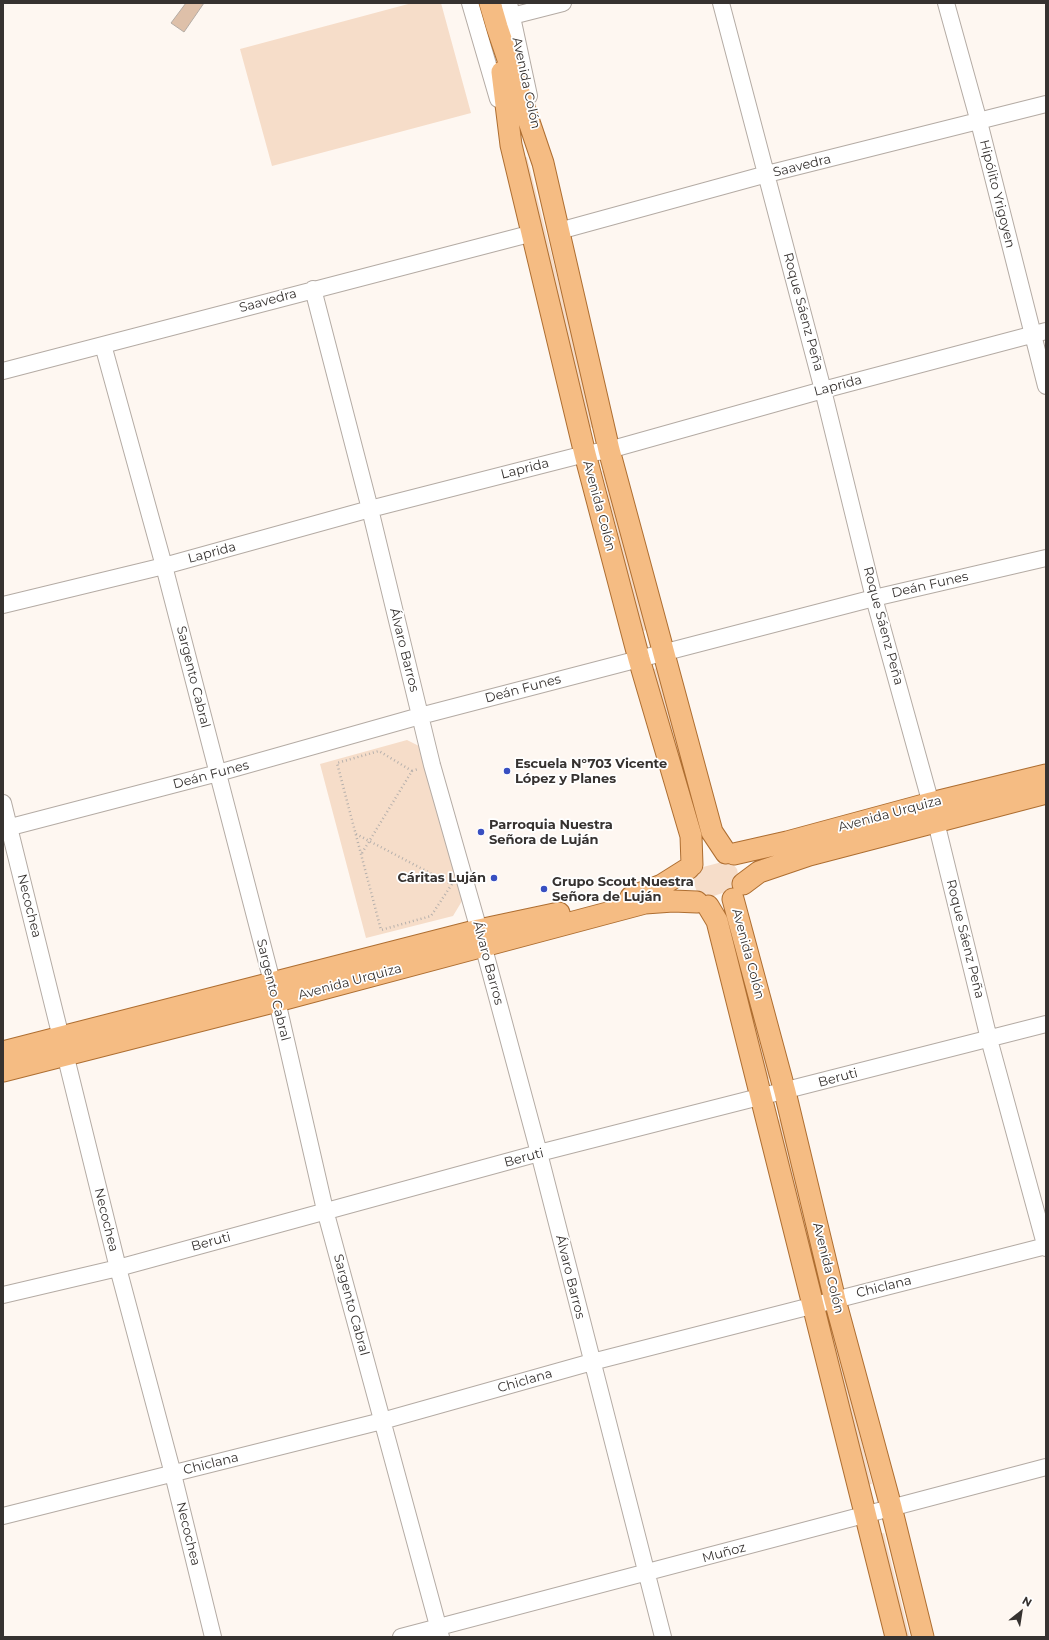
<!DOCTYPE html>
<html>
<head>
<meta charset="utf-8">
<style>
	body { margin:0 }
	#map { position:relative; width:1049px; height:1640px; overflow:hidden; background:#fef7f1; font-family:Montserrat,sans-serif }
	canvas { display:block }
	.frame { position:absolute; inset:0; border:4px solid #363230; pointer-events:none }
	.north { position:absolute; left:1001px; top:1592px; width:40px; height:40px; -webkit-text-stroke:3px #fff; paint-order:stroke; rotate:30deg; font-size:11px; font-weight:700; line-height:16px; text-align:center; color:#363230 }
	.north::after { content:''; display:block; margin:auto; width:14px; height:18px; background:#363230; clip-path:polygon(50% 0,100% 100%,50% 72%,0 100%) }
</style>
</head>
<body>
<div id="map">
<canvas width="1049" height="1640"></canvas>
<div class="frame"></div>
<div class="north">N</div>
</div>
<script>
const c = document.querySelector('canvas').getContext('2d');
c.lineJoin = 'round';
function fillPath(path, color) { c.fillStyle = color; c.fill(path, 'evenodd'); }
const toPath = rows => new Path2D(rows.map(r => 'M' + r).join(''));
function trace(path, color, width, dash) { c.strokeStyle = color; c.lineWidth = width; c.lineCap = dash ? 'butt' : 'round'; c.setLineDash(dash || []); c.stroke(path); }
function drawText(font, color, halo, rows, align = 'center') {
  c.font = font + ' Montserrat,sans-serif'; c.lineWidth = 3.5; c.setLineDash([]); c.textBaseline = 'middle'; c.strokeStyle = halo; c.fillStyle = color; for (const [text, x, y, turn = 0] of rows) {
    c.save(); c.translate(x, y); c.rotate((+turn || 0) * Math.PI / 180); c.textAlign = isNaN(turn) ? turn : align; if (halo) c.strokeText(text, 0, 0); c.fillText(text, 0, 0); c.restore();
  }
}
fillPath(toPath([
	[412,3,441,3,471,113,272,166,240,49],
	[527,157,595,426,590,428,522,159],
	[607,470,647,630,642,631,602,471],
	[658,668,698,828,653,669],
	[407,740,419,746,462,901,453,916,366,938,320,764],
	[726,861,732,863,737,869,739,879,734,889,711,897,697,892,693,881,698,870,703,867],
	[731,918,770,1078,765,1080,726,920],
	[782,1119,822,1278,817,1280,777,1120],
	[832,1324,872,1484,867,1485,827,1325],
	[884,1533,910,1637,905,1637,879,1534]
]), '#f6ddc9');
const building = toPath([
	[186,3,204,3,184,32,171,23,186,3]
]);
fillPath(building, '#dec0a9');
trace(building, '#b4aba4', 1);
const minor = toPath([
	[470,3,498,99],
	[509,3,529,96],
	[721,3,823,390,874,598,936,822,989,1039,1046,1248],
	[946,3,979,122,1046,386],
	[512,16,563,3],
	[559,231,767,174,1046,104],
	[313,289,370,509,432,765,479,930,539,1153,663,1637],
	[103,345,164,566,277,1001,325,1210,441,1637],
	[3,371,533,233],
	[3,605,164,566,370,509,585,454,609,450,823,390,1046,331],
	[3,803,118,1268,173,1474,213,1637],
	[3,829,218,773,420,716,639,659,874,598,1046,558],
	[3,1295,118,1268,539,1153,1046,1024],
	[3,1516,382,1421,592,1362,1046,1246],
	[401,1637,1046,1467]
]);
const major = toPath([
	[490,3,497,27,543,163,609,450,712,832,726,853],
	[502,72,511,145,585,454,639,659,691,836,692,865],
	[734,854,787,842,931,803,1046,775],
	[743,884,759,872,809,855,1046,793],
	[631,897,662,885,689,868],
	[733,899,785,1092,835,1300,891,1507,923,1637],
	[708,906,717,921,896,1637],
	[3,1052,479,930,559,913],
	[3,1071,277,1001,645,903,673,901,697,902]
]);
trace(minor, '#b4aba4', 18);
trace(major, '#ae6e31', 23);
trace(toPath([
	[412,771,379,751,337,763,381,930,431,916,452,884],
	[356,834,451,884],
	[362,853,412,771,418,769]
]), '#b6b0ac', 2.5, [1, 3]);
trace(minor, '#fff', 16);
trace(major, '#f5bc83', 21);
for (const [x, y, r, color] of [
	[507,771,4,"#384fc1"],
	[481,832,4,"#384fc1"],
	[494,878,4,"#384fc1"],
	[544,889,4,"#384fc1"]
]) { const dot = new Path2D(); dot.arc(x, y, r, 0, 2 * Math.PI); c.fillStyle = color; c.fill(dot); trace(dot, '#fff', 1.5); }
drawText('13px', '#363230', '#fff', [
	["Avenida Colón",526,83,78],
	["Saavedra",802,166,-14],
	["Hipólito Yrigoyen",997,194,76],
	["Saavedra",268,301,-15],
	["Roque Sáenz Peña",803,312,75],
	["Laprida",838,386,-15],
	["Laprida",525,469,-14],
	["Avenida Colón",599,506,75],
	["Laprida",212,553,-15],
	["Deán Funes",930,585,-13],
	["Roque Sáenz Peña",883,626,75],
	["Álvaro Barros",404,650,76],
	["Sargento Cabral",193,677,76],
	["Deán Funes",523,689,-15],
	["Deán Funes",211,775,-15],
	["Avenida Urquiza",890,814,-15],
	["Necochea",29,906,76],
	["Roque Sáenz Peña",965,939,76],
	["Avenida Colón",748,954,75],
	["Álvaro Barros",488,963,75],
	["Avenida Urquiza",350,982,-15],
	["Sargento Cabral",273,990,76],
	["Beruti",838,1078,-15],
	["Beruti",524,1158,-15],
	["Necochea",106,1220,76],
	["Beruti",211,1242,-15],
	["Avenida Colón",828,1268,76],
	["Álvaro Barros",570,1277,76],
	["Chiclana",884,1287,-14],
	["Sargento Cabral",351,1305,75],
	["Chiclana",525,1381,-16],
	["Chiclana",211,1464,-14],
	["Necochea",188,1534,76],
	["Muñoz",724,1553,-15]
]);
drawText('bold 13px', '#363230', '#fff', [
	["Escuela N°703 Vicente",515,764],
	["López y Planes",515,779],
	["Parroquia Nuestra",489,825],
	["Señora de Luján",489,840],
	["Cáritas Luján",486,878,"right"],
	["Grupo Scout Nuestra",552,882],
	["Señora de Luján",552,897]
], 'left');
</script>
</body>
</html>
